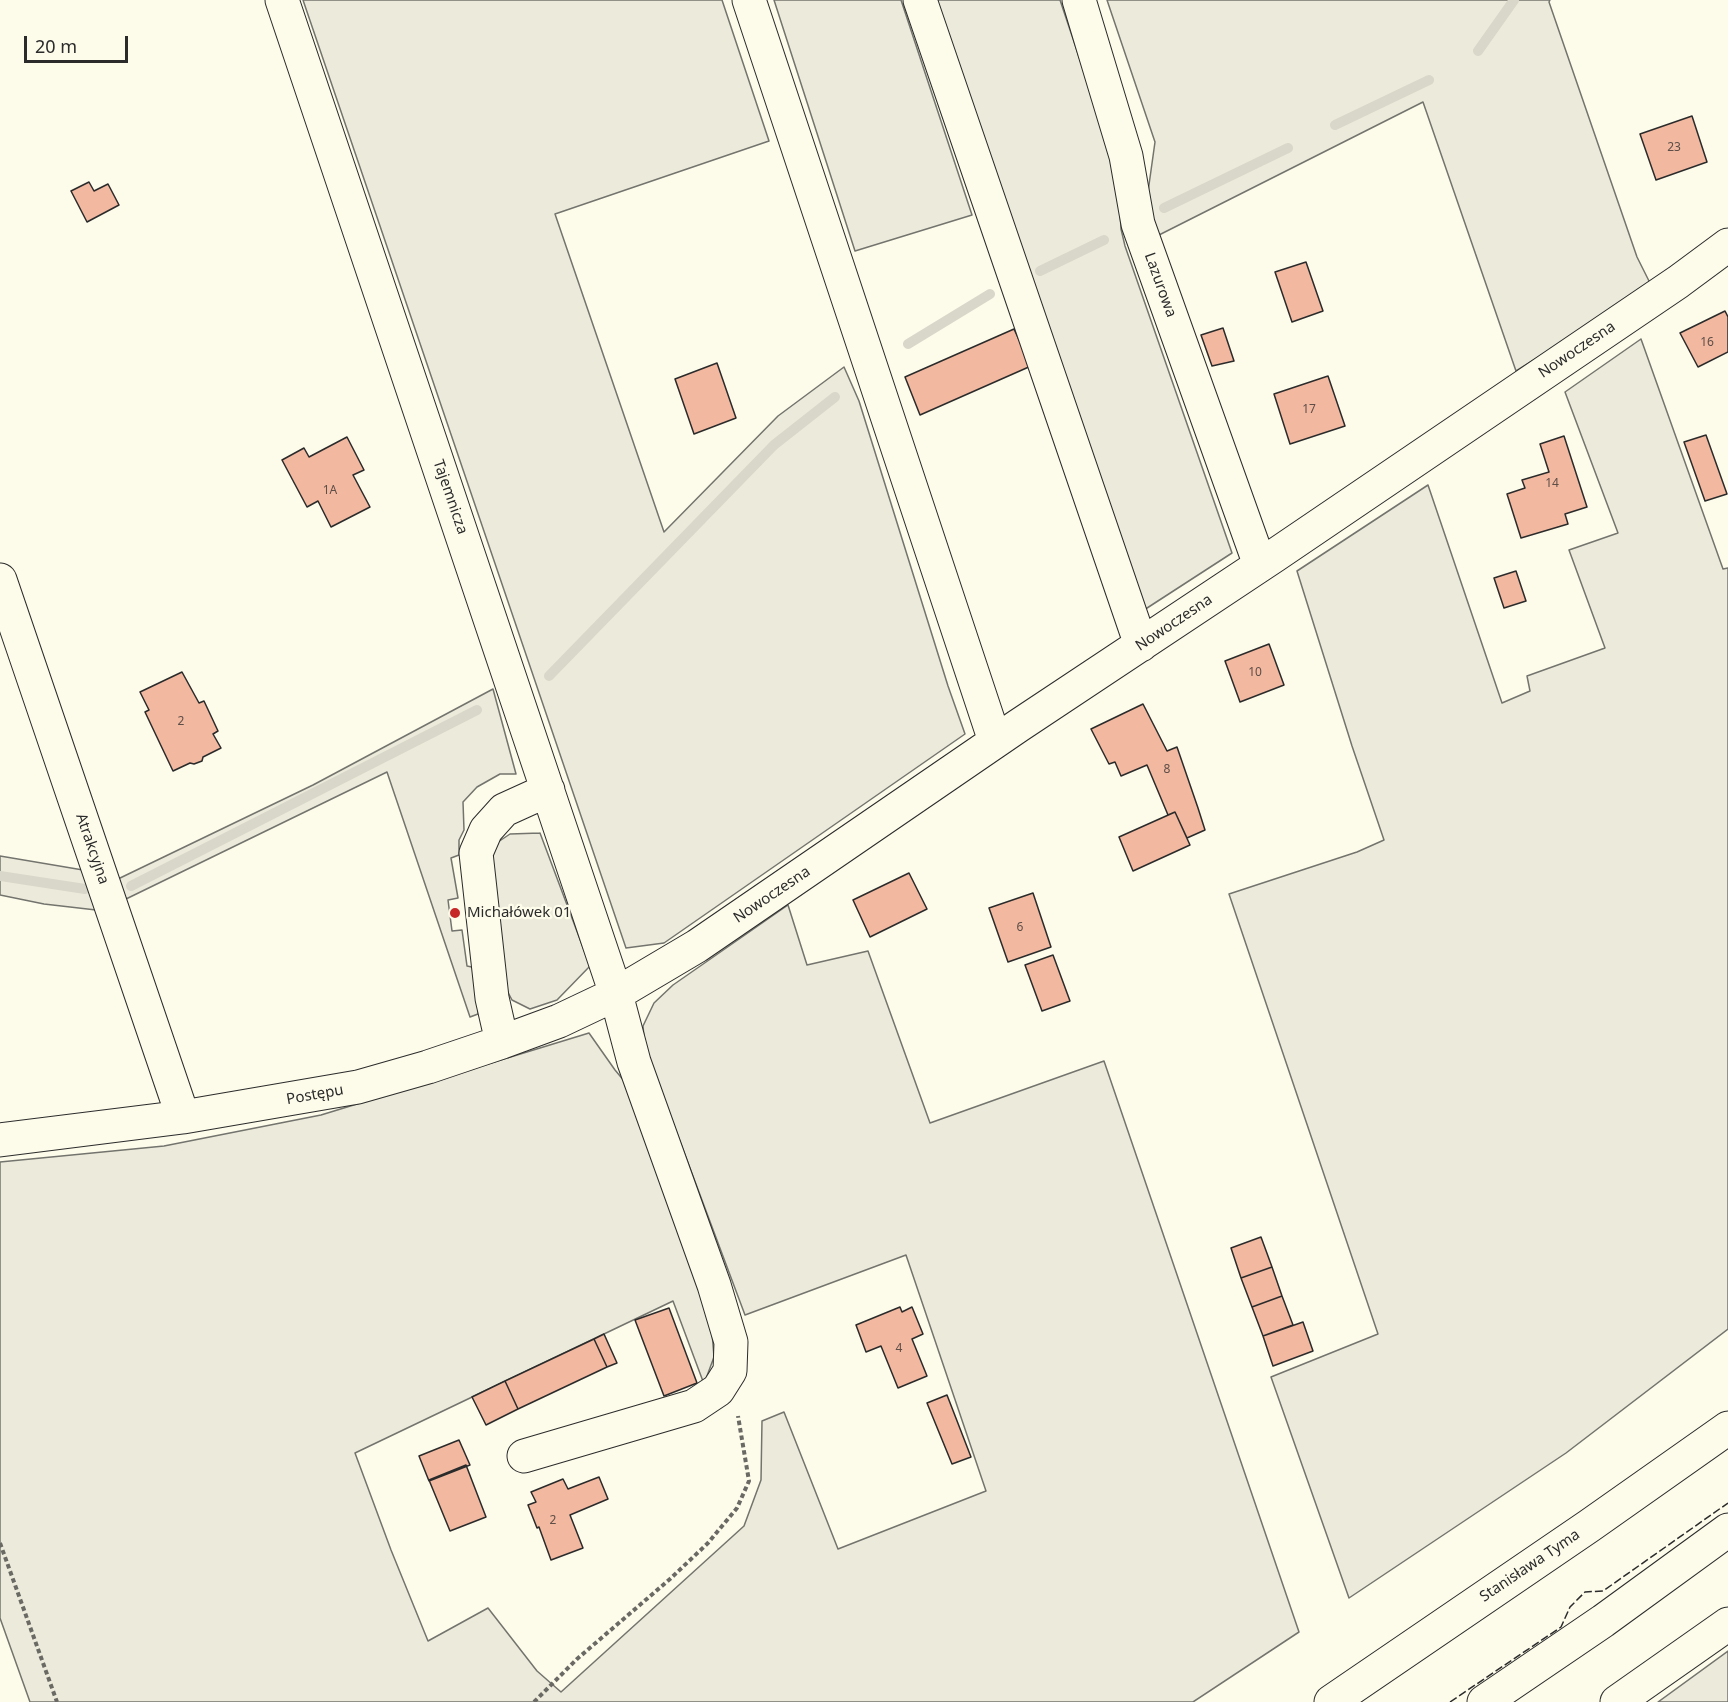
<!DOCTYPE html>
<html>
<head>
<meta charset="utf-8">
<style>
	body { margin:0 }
	#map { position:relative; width:1728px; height:1702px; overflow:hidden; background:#fdfbea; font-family:"Noto Sans",sans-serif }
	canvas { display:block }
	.scale { position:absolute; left:24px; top:36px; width:104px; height:27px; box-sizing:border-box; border:3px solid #2b2b2b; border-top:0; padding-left:8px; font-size:18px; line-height:21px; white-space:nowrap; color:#2b2b2b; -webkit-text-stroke:4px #fdfbea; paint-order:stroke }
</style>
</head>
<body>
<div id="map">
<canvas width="1728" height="1702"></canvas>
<div class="scale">20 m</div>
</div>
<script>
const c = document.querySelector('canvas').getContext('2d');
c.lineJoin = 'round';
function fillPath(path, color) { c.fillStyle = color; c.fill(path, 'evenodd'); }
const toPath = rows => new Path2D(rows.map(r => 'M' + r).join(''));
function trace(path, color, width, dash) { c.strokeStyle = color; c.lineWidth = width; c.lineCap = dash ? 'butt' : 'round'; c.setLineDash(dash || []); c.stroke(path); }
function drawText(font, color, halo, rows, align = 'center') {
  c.font = font + ' "Noto Sans",sans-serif'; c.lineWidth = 4.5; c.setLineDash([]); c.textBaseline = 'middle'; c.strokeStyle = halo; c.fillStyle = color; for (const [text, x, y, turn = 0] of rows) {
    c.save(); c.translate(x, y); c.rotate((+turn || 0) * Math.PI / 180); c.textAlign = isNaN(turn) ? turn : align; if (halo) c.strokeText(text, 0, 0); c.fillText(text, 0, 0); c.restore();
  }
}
const green = toPath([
	[303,0,722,0,769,141,555,214,664,532,778,416,844,367,859,401,948,686,965,734,664,943,626,948,303,0],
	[774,0,901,0,972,215,855,251,774,0],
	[930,0,1060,0,1118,173,1121,229,1125,246,1232,553,1144,610,930,0],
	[1107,0,1550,0,1549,2,1637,257,1652,287,1516,371,1423,102,1157,236,1147,199,1155,142,1107,0],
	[1641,339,1723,569,1728,568,1728,1329,1566,1453,1349,1598,1271,1377,1378,1334,1229,894,1357,852,1384,840,1352,746,1297,571,1428,485,1502,703,1530,691,1527,676,1605,648,1569,550,1618,533,1565,392,1641,339],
	[493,689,516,774,500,774,477,787,463,802,464,830,459,840,459,855,451,858,458,898,448,900,452,931,462,930,467,966,481,969,478,1014,470,1017,387,772,126,899,118,879,313,785,493,689],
	[540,833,590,966,557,1000,530,1009,512,1000,502,981,492,846,510,834,540,833],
	[0,856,83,870,96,910,44,904,0,895,0,856],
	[788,905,807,965,868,951,930,1123,1104,1061,1299,1632,1193,1702,30,1702,0,1618,0,1162,164,1146,321,1115,589,1033,615,1070,630,1088,710,1307,714,1357,704,1384,673,1301,355,1453,391,1550,428,1641,488,1608,537,1671,561,1692,744,1526,761,1480,762,1421,784,1412,838,1549,986,1491,906,1255,745,1315,645,1048,643,1026,654,1003,673,985,788,905],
	[1728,1651,1728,1702,1658,1702,1728,1651]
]);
fillPath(green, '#ecebdb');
trace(green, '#74746e', 1.5);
trace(toPath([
	[1478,51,1514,0],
	[1335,125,1429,80],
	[1164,208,1288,148],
	[1040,271,1104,240],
	[908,344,990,294],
	[549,676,774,445,835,397],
	[0,876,85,889],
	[131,886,477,710]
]), '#d8d7c9', 10);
const building = toPath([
	[1692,116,1707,162,1656,180,1640,134,1692,116],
	[89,182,94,191,108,184,119,205,87,222,71,191,89,182],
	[1306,262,1323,311,1292,322,1275,272,1306,262],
	[1725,311,1728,317,1728,352,1698,367,1680,333,1725,311],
	[1223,328,1234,361,1212,366,1201,335,1223,328],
	[1014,329,1031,366,920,415,905,377,1014,329],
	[717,363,736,418,694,434,675,379,717,363],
	[1328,376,1345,426,1290,444,1274,394,1328,376],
	[1706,435,1727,494,1705,501,1684,442,1706,435],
	[1564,436,1587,507,1565,514,1568,524,1521,538,1507,494,1525,488,1522,480,1549,472,1540,444,1564,436],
	[347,437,364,470,353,475,370,507,331,527,318,501,307,507,282,460,304,448,309,457,347,437],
	[1516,571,1526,601,1504,608,1494,578,1516,571],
	[1269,644,1284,685,1240,702,1225,661,1269,644],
	[182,672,199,703,204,701,218,731,213,734,221,748,203,757,202,761,194,764,190,763,173,771,145,712,149,710,140,692,182,672],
	[1143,704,1167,751,1177,747,1198,808,1205,830,1187,838,1175,812,1168,815,1147,765,1121,776,1115,762,1109,764,1091,729,1143,704],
	[1175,812,1190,845,1133,871,1119,837,1175,812],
	[909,873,927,909,870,937,853,900,909,873],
	[1033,893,1051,947,1008,962,989,908,1033,893],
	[1053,955,1070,1001,1042,1011,1025,965,1053,955],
	[1261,1237,1272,1267,1241,1278,1231,1248,1261,1237],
	[1272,1267,1282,1296,1252,1307,1241,1278,1272,1267],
	[1282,1296,1293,1325,1263,1336,1252,1307,1282,1296],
	[900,1307,902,1312,912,1307,923,1334,912,1339,927,1376,898,1388,881,1346,866,1352,856,1325,900,1307],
	[669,1308,697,1383,664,1396,635,1320,669,1308],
	[1303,1322,1313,1351,1273,1366,1263,1336,1303,1322],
	[604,1334,617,1363,607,1367,594,1339,604,1334],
	[594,1339,607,1367,518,1409,505,1381,594,1339],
	[505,1381,518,1409,486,1425,472,1397,505,1381],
	[947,1395,971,1457,952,1464,927,1403,947,1395],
	[459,1440,470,1465,429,1481,419,1456,459,1440],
	[466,1465,486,1517,450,1531,429,1480,466,1465],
	[599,1477,608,1499,570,1515,583,1548,551,1560,539,1527,537,1528,528,1505,536,1502,531,1492,563,1479,568,1489,599,1477]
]);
fillPath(building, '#f2b8a0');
trace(building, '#2b2b2b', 1.5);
const minor = toPath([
	[282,0,616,994,634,1062,714,1285,731,1342,730,1371,718,1390,694,1406,524,1456],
	[749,0,995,741],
	[920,0,1141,645],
	[1079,0,1126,156,1138,224,1260,565],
	[0,580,183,1117],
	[502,1042,492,998,476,853,486,830,504,810,548,790],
	[0,1140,183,1117,358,1087,428,1067,502,1042,559,1021,616,994,697,946,1018,726,1274,556,1678,282,1728,245],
	[1331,1702,1589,1526,1728,1428],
	[1484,1702,1603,1621,1728,1530]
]);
const highway = toPath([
	[1617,1702,1728,1624]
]);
trace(minor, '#2b2b2b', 35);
trace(highway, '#2b2b2b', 35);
trace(toPath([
	[0,1543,57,1702],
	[534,1702,577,1659,670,1579,708,1543,737,1508,749,1481,738,1416]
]), '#6a6964', 4, [4.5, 3]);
trace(minor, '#fdfbea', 33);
trace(highway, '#fdfbea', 33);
trace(toPath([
	[1450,1702,1561,1627,1570,1607,1585,1592,1603,1591,1728,1503]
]), '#2b2b2b', 1.5, [8, 3]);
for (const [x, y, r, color] of [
	[455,913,6,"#c62828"]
]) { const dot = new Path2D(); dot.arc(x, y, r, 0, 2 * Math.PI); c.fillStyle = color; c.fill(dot); trace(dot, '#fdfbea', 2); }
drawText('12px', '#5d4e48', null, [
	["23",1674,148],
	["16",1707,343],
	["17",1309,410],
	["14",1552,484],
	["1A",330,491],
	["10",1255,673],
	["2",181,722],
	["8",1167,770],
	["6",1020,928],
	["4",899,1349],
	["2",553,1521]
]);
drawText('15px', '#2b2b2b', '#fdfbea', [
	["Lazurowa",1160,285,70],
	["Nowoczesna",1577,350,-34],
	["Tajemnicza",450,497,71],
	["Nowoczesna",1174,623,-34],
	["Atrakcyjna",92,849,71],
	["Nowoczesna",772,895,-34],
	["Postępu",315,1095,-10],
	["Stanisława Tyma",1530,1566,-34]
]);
drawText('15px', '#2b2b2b', '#fdfbea', [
	["Michałówek 01",467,913]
], 'left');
</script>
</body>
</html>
